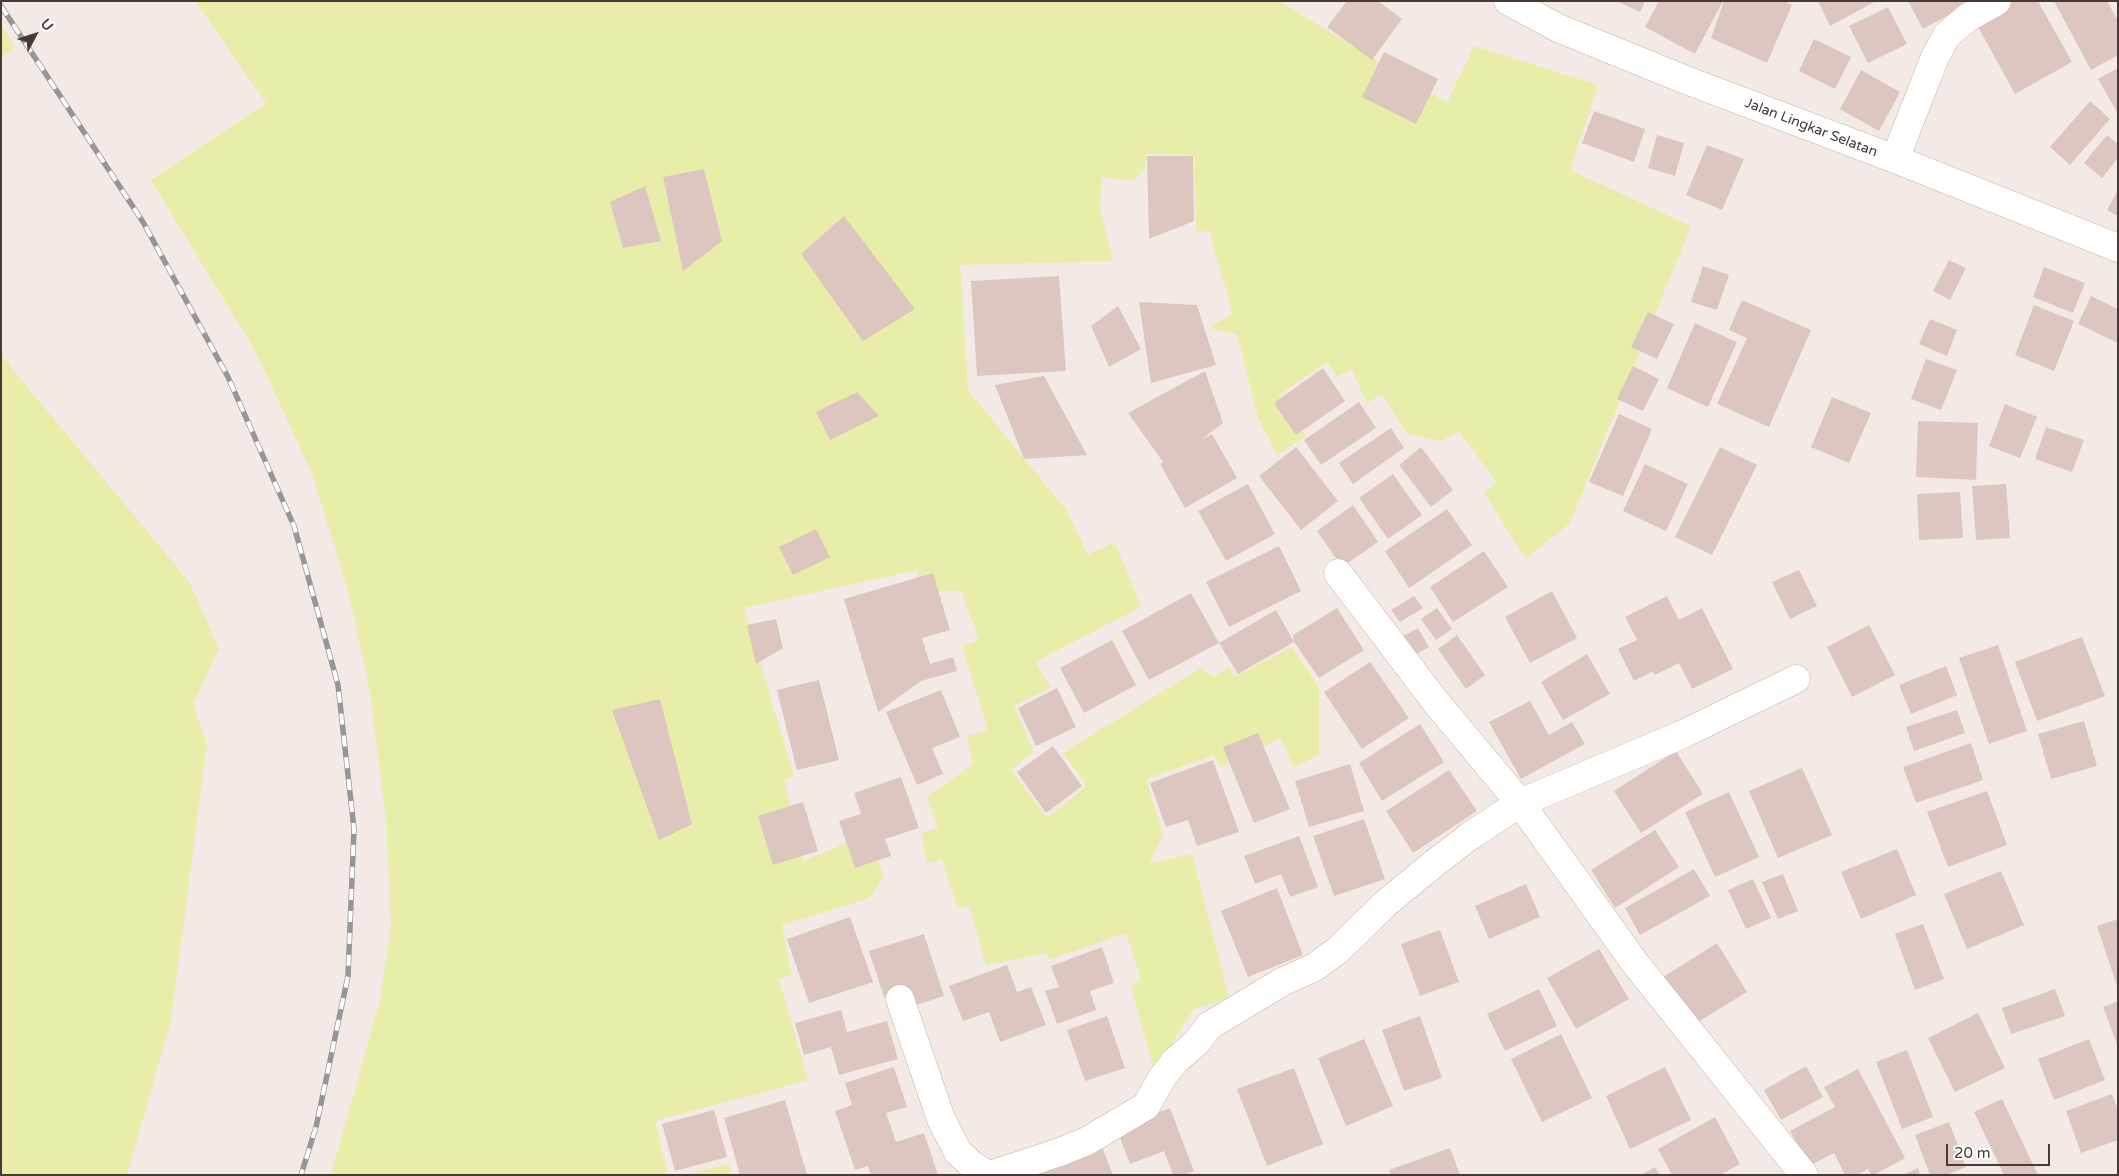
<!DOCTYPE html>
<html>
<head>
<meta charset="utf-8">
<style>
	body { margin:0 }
	#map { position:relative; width:2119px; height:1176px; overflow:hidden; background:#f4eae5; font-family:"Varela Round",sans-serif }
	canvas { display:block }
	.frame { position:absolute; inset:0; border:2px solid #483934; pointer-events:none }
	.north { position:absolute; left:10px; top:10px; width:50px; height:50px; -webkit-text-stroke:4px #fff; paint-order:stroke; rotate:50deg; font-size:14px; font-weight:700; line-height:20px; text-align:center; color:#483934 }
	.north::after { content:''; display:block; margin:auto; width:18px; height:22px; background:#483934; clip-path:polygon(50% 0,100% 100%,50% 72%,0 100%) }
	.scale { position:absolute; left:1946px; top:1144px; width:104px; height:22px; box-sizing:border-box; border:2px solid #483934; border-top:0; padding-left:6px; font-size:15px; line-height:18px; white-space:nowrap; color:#483934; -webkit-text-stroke:4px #fff; paint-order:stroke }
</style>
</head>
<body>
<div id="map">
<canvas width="2119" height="1176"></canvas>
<div class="frame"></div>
<div class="north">U</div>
<div class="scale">20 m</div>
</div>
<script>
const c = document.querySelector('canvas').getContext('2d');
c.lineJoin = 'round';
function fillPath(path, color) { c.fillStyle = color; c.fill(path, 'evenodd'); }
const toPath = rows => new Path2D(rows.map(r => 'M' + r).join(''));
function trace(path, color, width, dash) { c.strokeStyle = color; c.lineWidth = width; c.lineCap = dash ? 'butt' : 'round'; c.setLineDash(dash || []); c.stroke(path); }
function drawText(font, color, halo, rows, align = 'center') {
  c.font = font + ' "Varela Round",sans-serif'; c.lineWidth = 4; c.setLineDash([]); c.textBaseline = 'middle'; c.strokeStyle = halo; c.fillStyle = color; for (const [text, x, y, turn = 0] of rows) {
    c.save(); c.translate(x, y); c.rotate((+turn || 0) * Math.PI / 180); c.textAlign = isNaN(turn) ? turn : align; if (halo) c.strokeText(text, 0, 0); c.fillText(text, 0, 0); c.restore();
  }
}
fillPath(toPath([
	[195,1,1279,1,1447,103,1474,46,1598,85,1570,170,1691,226,1570,523,1526,559,1484,493,1496,482,1459,431,1442,441,1407,434,1382,394,1367,403,1352,370,1337,376,1327,362,1279,395,1306,436,1277,455,1258,418,1237,334,1208,328,1233,314,1209,230,1196,233,1194,155,1147,154,1145,168,1134,181,1102,177,1100,208,1113,261,960,265,968,390,1067,511,1088,555,1115,542,1141,607,1035,662,1051,688,1014,705,1034,752,1011,770,1047,818,1087,786,1063,753,1200,668,1215,677,1229,666,1234,677,1292,647,1319,687,1319,755,1294,768,1281,738,1219,767,1214,755,1146,779,1163,834,1149,864,1192,854,1229,998,1194,1009,1154,1071,1131,986,1141,979,1126,933,1049,960,1047,953,986,965,969,905,958,908,942,860,927,863,921,834,938,827,927,797,973,764,967,736,988,730,962,646,979,640,961,590,922,593,917,570,744,608,794,776,784,779,804,861,855,839,876,856,884,876,870,898,782,925,792,975,779,979,808,1080,655,1121,668,1175,331,1175,380,1000,391,926,386,820,370,691,349,594,312,474,256,352,151,180,266,103],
	[1,25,16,48,1,57],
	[1,355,190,583,219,649,193,703,207,744,171,1020,127,1175,1,1175],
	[729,1164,732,1175,684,1175]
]), '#e8edaa');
fillPath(toPath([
	[1347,1,1378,1,1402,19,1372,60,1327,27],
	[1617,1,1645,1,1640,12],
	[1659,1,1723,1,1695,54,1645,27],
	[1724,1,1784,1,1792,5,1767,63,1711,38],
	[1818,1,1876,1,1830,26],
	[1908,1,1962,1,1965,6,1923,29],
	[2014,1,2038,1,2072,62,2015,94,1976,23],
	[2054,1,2107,1,2118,21,2118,55,2091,70],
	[1888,7,1907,44,1868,63,1849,26],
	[1814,39,1851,57,1835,89,1799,71],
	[1384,52,1438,79,1416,124,1362,97],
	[2118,68,2118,114,2098,79],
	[1861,70,1900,92,1879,131,1840,109],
	[2090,101,2110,119,2070,165,2050,147],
	[1594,111,1645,129,1634,162,1582,143],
	[1657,135,1684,143,1675,176,1648,168],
	[2107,135,2118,144,2118,158,2102,178,2084,163],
	[1707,145,1744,159,1722,210,1686,195],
	[1147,156,1193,156,1194,221,1149,239],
	[704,169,722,241,683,271,663,177],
	[645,186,661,241,623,248,610,202],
	[2118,190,2118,216,2107,210],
	[844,216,915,309,863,341,801,254],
	[1949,260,1966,268,1950,300,1933,291],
	[1703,266,1729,275,1717,310,1691,302],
	[2044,267,2085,283,2073,313,2033,297],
	[1059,276,1066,371,977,376,971,281],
	[2091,296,2118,309,2118,343,2078,324],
	[1742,300,1811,330,1769,427,1717,404,1747,338,1729,330],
	[1139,302,1197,305,1216,365,1151,383],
	[2034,305,2074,321,2054,371,2015,355],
	[1118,306,1141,349,1109,367,1091,326],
	[1648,312,1674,324,1657,359,1631,347],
	[1930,319,1957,330,1947,356,1919,344],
	[1695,323,1737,342,1708,407,1667,388],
	[1926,359,1957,370,1941,410,1911,399],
	[1633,366,1659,379,1643,411,1617,399],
	[1323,368,1345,401,1296,435,1274,403],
	[1205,371,1223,423,1201,440,1212,434,1237,478,1185,508,1160,464,1163,462,1128,413],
	[1044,376,1087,455,1024,459,995,385],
	[857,392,879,416,830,440,816,412],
	[1832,397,1871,413,1849,463,1811,447],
	[1359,402,1376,428,1321,465,1304,440],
	[2005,404,2037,417,2020,458,1989,446],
	[1619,414,1652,429,1623,496,1589,482],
	[1918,421,1978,423,1976,480,1916,477],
	[2046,427,2084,440,2072,472,2035,459],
	[1391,428,1404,448,1353,484,1339,463],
	[1296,447,1338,501,1301,530,1259,476],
	[1421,447,1453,490,1431,507,1399,465],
	[1720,447,1757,465,1712,555,1675,537],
	[1645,464,1688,484,1666,531,1623,511],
	[1393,474,1422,515,1388,539,1359,498],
	[1248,484,1275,534,1226,561,1198,511],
	[2006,484,2010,538,1976,540,1972,486],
	[1960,492,1963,538,1919,540,1917,494],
	[1353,505,1378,542,1342,567,1317,531],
	[1447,509,1472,545,1409,588,1385,551],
	[816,529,830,557,793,575,779,547],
	[1279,546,1301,591,1229,627,1206,582],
	[1484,551,1508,587,1453,622,1430,587],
	[1799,570,1817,606,1790,619,1772,582],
	[933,573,950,630,922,638,930,664,953,657,957,671,921,681,878,712,844,599],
	[1552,591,1577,638,1530,663,1505,617],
	[1191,593,1219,643,1149,680,1122,631],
	[1414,596,1423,608,1400,622,1391,610],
	[1667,596,1679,620,1702,608,1733,669,1692,689,1679,663,1655,675,1653,671,1634,681,1618,649,1637,640,1625,617],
	[1337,608,1364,650,1319,678,1294,642,1293,635],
	[1437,608,1452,629,1436,640,1421,619],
	[1276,610,1294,642,1238,674,1219,643],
	[776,619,783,648,756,664,747,625],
	[1869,625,1895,675,1852,697,1827,647],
	[1418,628,1429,647,1411,657,1400,638],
	[1457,635,1485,675,1466,689,1438,649],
	[2082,637,2105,696,2037,721,2015,662],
	[1112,640,1136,685,1084,713,1060,668],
	[1998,645,2027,731,1989,744,1959,658],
	[1587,654,1610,694,1563,720,1541,682],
	[1370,662,1409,718,1362,749,1324,692],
	[1946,666,1957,695,1911,714,1899,685],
	[819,680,839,760,797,770,777,690],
	[1057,688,1076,727,1036,746,1018,708],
	[941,690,960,737,932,748,943,774,917,785,886,712],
	[660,699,692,824,659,840,612,710],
	[1530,701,1549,735,1572,722,1585,744,1521,779,1489,722],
	[1957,710,1965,733,1914,751,1906,727],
	[2084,721,2097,766,2051,779,2038,734],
	[1420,724,1444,762,1382,801,1359,763],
	[1258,733,1290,809,1254,823,1223,747],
	[1971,743,1983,780,1916,803,1903,767],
	[1053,746,1082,786,1046,813,1017,772],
	[1676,751,1703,794,1641,833,1614,791],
	[1213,760,1239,832,1197,846,1188,820,1166,827,1150,783],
	[1350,764,1364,811,1309,827,1295,781],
	[1802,768,1832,835,1778,858,1749,791],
	[1449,770,1477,811,1413,853,1386,811],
	[901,777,919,828,885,839,891,856,855,868,839,821,861,814,854,793],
	[1987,791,2007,845,1948,867,1927,812],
	[1729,792,1759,857,1715,877,1685,812],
	[803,802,818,851,773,865,758,816],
	[1364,819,1385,879,1334,896,1313,836],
	[1655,830,1679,867,1615,908,1591,870],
	[1299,836,1318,887,1290,897,1281,874,1255,884,1244,856],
	[1897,849,1916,895,1861,919,1841,872],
	[1694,869,1710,896,1640,935,1625,908],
	[2001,871,2024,925,1967,949,1944,894],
	[1783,874,1798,911,1778,919,1762,882],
	[1753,879,1771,918,1746,929,1728,890],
	[1526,884,1540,917,1489,939,1475,906],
	[1277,888,1303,955,1248,977,1221,911],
	[850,917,873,982,809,1003,787,939],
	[2118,919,2118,986,2117,986,2097,926],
	[1923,924,1944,979,1915,990,1895,934],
	[1440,930,1459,982,1420,996,1401,944],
	[924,934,944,996,913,1006,908,990,884,997,869,951],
	[1717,943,1747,992,1693,1025,1663,977],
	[1102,947,1114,983,1090,991,1096,1010,1057,1024,1045,991,1059,987,1051,966],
	[1599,949,1629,999,1576,1029,1547,978],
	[1007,965,1017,992,1031,987,1046,1025,1000,1042,989,1012,963,1021,949,986],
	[1539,989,1557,1026,1505,1051,1487,1014],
	[2055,989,2065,1016,2011,1034,2002,1008],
	[2118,1001,2118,1047,2103,1007],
	[841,1010,847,1032,887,1021,898,1059,839,1075,831,1047,804,1055,795,1023],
	[1978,1013,2005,1068,1955,1092,1928,1038],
	[1107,1016,1125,1068,1085,1081,1067,1030],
	[1420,1016,1442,1078,1404,1091,1382,1030],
	[1561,1034,1592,1098,1542,1122,1511,1059],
	[1364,1039,1393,1106,1346,1126,1318,1058],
	[2089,1039,2105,1080,2054,1100,2038,1059],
	[1907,1050,1933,1117,1902,1129,1876,1062],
	[1806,1066,1823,1097,1781,1120,1764,1090],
	[894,1067,907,1107,886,1113,896,1142,924,1133,938,1175,871,1175,868,1166,855,1170,835,1111,852,1105,845,1083],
	[1665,1067,1691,1120,1630,1149,1606,1096],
	[1294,1068,1323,1144,1267,1166,1237,1089],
	[1858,1069,1905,1158,1874,1175,1871,1175,1868,1169,1857,1175,1845,1175,1834,1153,1809,1166,1790,1131,1835,1107,1824,1087],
	[2112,1094,2118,1111,2118,1140,2081,1153,2066,1111],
	[2002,1099,2038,1175,2004,1175,1974,1112],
	[785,1100,807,1175,740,1175,724,1118],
	[1170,1108,1194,1171,1184,1175,1173,1175,1164,1151,1130,1164,1116,1128],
	[714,1110,727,1157,675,1171,662,1124],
	[1715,1117,1740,1164,1720,1175,1672,1175,1658,1149],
	[1949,1122,1966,1167,1946,1175,1930,1175,1915,1135],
	[1100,1142,1113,1175,1014,1175],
	[1450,1148,1460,1175,1391,1175,1389,1170],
	[1655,1167,1660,1175,1641,1175],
	[1918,1168,1920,1175,1903,1175]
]), '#ddc6c0');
const minor = toPath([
	[1508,1,1558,28,1686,80,1895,159,2118,248],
	[1895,159,1935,57,1947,35,1967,18,1997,1],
	[1338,573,1435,701,1520,803,1635,963,1804,1175],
	[900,999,941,1119,958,1152,972,1165,987,1175],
	[990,1175,1060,1152,1087,1141,1146,1106,1162,1078,1175,1061,1197,1042,1209,1026,1282,982,1315,967,1338,950,1386,903,1436,862,1470,836,1520,803,1681,735,1796,679]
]);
trace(minor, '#c4b2aa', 29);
trace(minor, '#fff', 28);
const rail = toPath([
	[1,6,143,222,228,377,294,526,338,685,354,829,348,976,316,1127,301,1175]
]);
trace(rail, '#969696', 5.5);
trace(rail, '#fff', 4, [11]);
drawText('14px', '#483934', '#fff', [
	["Jalan Lingkar Selatan",1811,128,21]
]);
</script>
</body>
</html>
